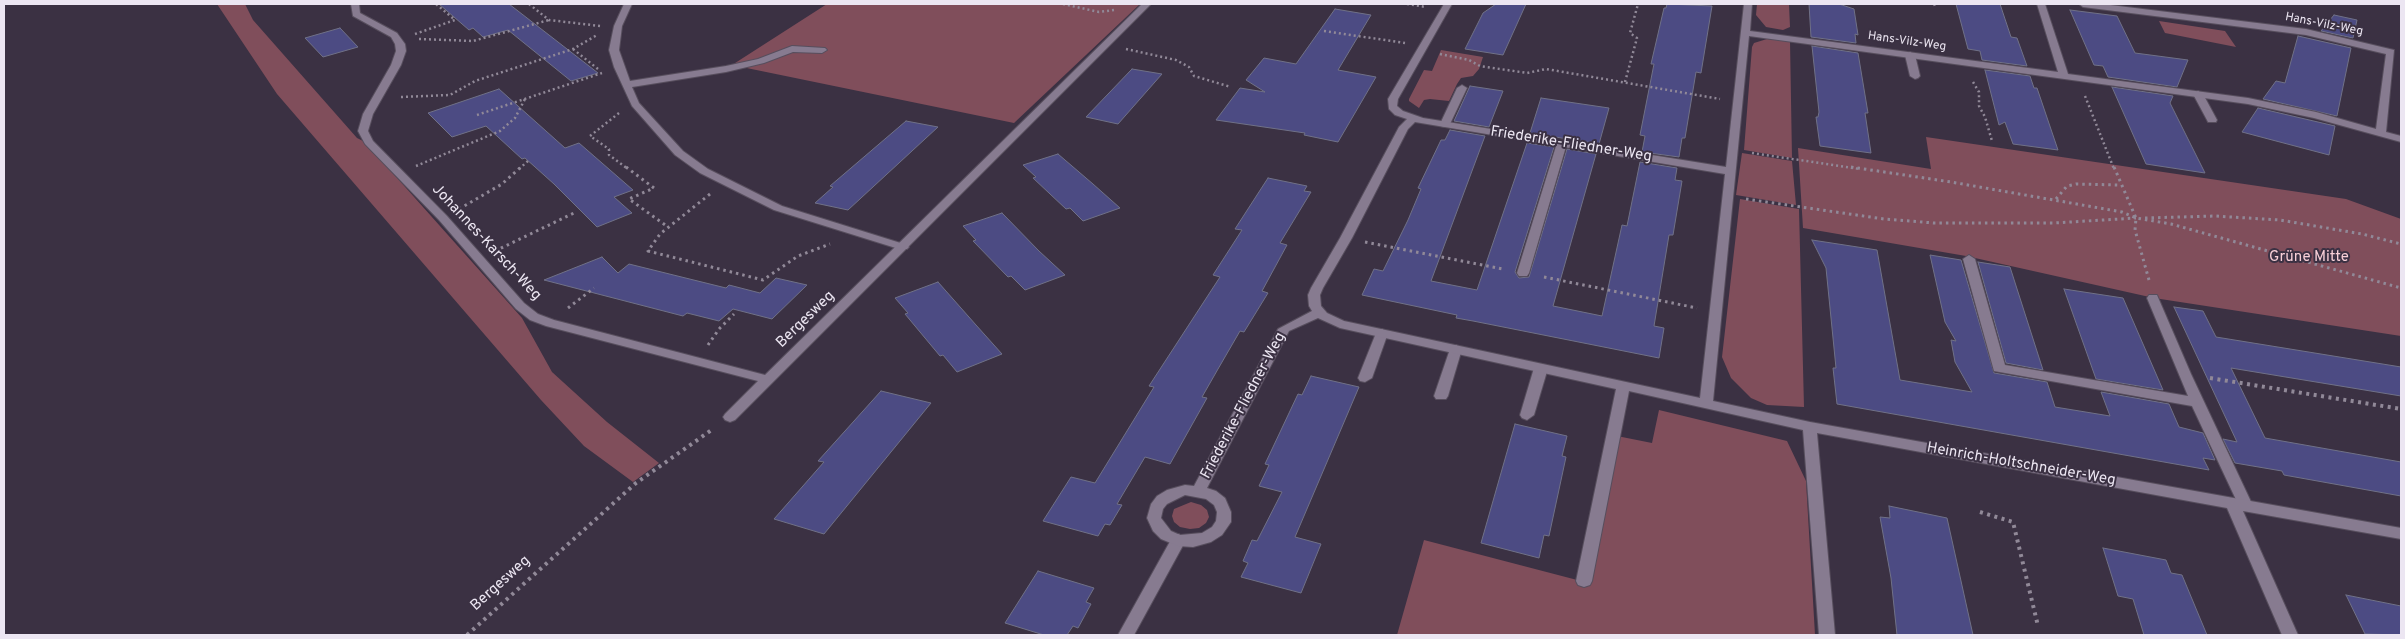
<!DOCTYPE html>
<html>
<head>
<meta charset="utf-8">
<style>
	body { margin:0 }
	#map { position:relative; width:2405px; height:639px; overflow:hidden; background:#3b3143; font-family:Overpass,sans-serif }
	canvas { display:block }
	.frame { position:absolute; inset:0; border:5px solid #ece6f2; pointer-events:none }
</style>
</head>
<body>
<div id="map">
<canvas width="2405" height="639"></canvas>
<div class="frame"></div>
</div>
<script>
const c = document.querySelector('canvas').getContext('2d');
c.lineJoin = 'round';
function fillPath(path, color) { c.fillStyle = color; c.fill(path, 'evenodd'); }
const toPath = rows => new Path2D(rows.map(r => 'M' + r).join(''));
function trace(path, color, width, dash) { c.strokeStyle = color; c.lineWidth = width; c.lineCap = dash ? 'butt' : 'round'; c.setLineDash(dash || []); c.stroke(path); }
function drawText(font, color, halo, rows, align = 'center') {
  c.font = font + ' Overpass,sans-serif'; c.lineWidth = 4; c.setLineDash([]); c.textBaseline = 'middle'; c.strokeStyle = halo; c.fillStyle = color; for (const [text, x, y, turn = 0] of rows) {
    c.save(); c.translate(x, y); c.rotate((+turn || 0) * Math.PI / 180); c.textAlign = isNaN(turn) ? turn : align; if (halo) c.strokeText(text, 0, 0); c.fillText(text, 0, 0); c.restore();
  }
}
fillPath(toPath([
	[217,4,245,4,253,20,357,138,365,142,522,318,552,372,607,422,659,463,633,482,584,446,541,400,277,94],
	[827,4,1140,4,1014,123,732,65],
	[1757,4,1789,4,1790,27,1783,30,1766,27,1756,15],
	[2159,21,2225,31,2236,47,2165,33],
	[1767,39,1790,41,1792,158,1744,150,1752,47,1754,43],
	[1441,50,1483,57,1479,69,1473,76,1461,78,1457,84,1449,101,1430,99,1424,100,1419,108,1409,101,1409,99,1424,70,1432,71],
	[1926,137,2346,199,2401,219,2401,336,2154,298,1966,256,1803,228,1798,148,1931,169],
	[1742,153,1792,161,1796,205,1736,195],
	[1740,199,1799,209,1804,407,1767,405,1751,398,1731,378,1722,357],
	[1659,410,1787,441,1806,481,1815,635,1397,635,1424,540,1581,581,1617,436,1652,443],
	[1191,502,1201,505,1207,510,1209,517,1206,523,1199,528,1190,529,1180,527,1174,522,1172,516,1174,509]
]), '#804e5b');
const building = toPath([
	[439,4,509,4,598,73,571,81,508,30,483,37,473,28,469,30,439,4],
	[1496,4,1526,4,1503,55,1465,49,1483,13,1496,4],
	[1667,4,1712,6,1701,73,1696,72,1685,138,1682,138,1679,157,1642,152,1645,136,1640,135,1653,69,1654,64,1651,64,1664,8,1666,8,1667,4],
	[1809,4,1839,4,1854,9,1858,35,1855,34,1856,43,1811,37,1809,4],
	[1956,4,2000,4,2011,37,2017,38,2027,66,1982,60,1980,51,1968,49,1956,4],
	[1335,9,1371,15,1338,70,1376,77,1338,142,1304,135,1305,133,1216,120,1240,88,1265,92,1246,80,1264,58,1296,64,1335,9],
	[2070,10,2117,16,2135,53,2188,60,2177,87,2108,77,2103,66,2094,65,2070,10],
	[2334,15,2357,20,2353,38,2321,31,2334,15],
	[340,28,358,47,323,57,305,38,340,28],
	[2298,36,2351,48,2337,116,2263,99,2276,81,2285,83,2298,36],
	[1812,46,1858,53,1868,113,1865,113,1871,153,1820,146,1816,117,1818,117,1819,112,1812,46],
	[1132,69,1162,74,1118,124,1086,117,1132,69],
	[1985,70,2030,76,2034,88,2037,88,2058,150,2013,144,2005,122,1999,125,1985,70],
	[1470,86,1503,91,1489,127,1454,121,1470,86],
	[2112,87,2173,96,2170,103,2205,173,2146,164,2112,87],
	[499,89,565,148,579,143,633,190,614,197,632,213,597,227,554,184,525,158,522,159,486,126,452,137,428,113,499,89],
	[1541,98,1609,108,1599,144,1530,133,1541,98],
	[2258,108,2335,126,2329,155,2242,132,2258,108],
	[906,121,938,127,848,210,815,203,833,187,830,186,906,121],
	[1450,130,1485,136,1431,281,1477,290,1527,143,1554,147,1515,272,1519,278,1529,277,1567,149,1596,154,1553,306,1602,316,1622,225,1627,226,1640,162,1677,168,1675,180,1682,181,1673,235,1669,235,1654,326,1664,328,1659,358,1473,321,1456,318,1457,315,1362,295,1374,269,1383,271,1408,220,1421,189,1418,188,1441,140,1445,140,1450,130],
	[1058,154,1093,184,1120,208,1083,221,1070,208,1066,209,1033,178,1036,177,1023,165,1058,154],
	[1268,178,1307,186,1304,191,1311,192,1280,243,1287,245,1262,291,1268,293,1244,332,1240,331,1218,369,1202,397,1207,398,1170,464,1145,457,1117,504,1122,505,1110,525,1105,524,1098,536,1043,521,1071,477,1095,483,1154,387,1149,386,1220,277,1213,275,1242,230,1235,229,1268,178],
	[1002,213,1039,251,1065,275,1025,290,1011,276,1008,277,973,241,976,240,963,226,1002,213],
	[1812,240,1877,250,1900,380,1972,392,1955,362,1951,340,1956,341,1945,322,1930,255,1961,260,1994,373,2047,382,2055,407,2110,416,2101,392,2169,404,2179,427,2203,433,2215,460,2203,458,2209,470,1837,404,1833,368,1836,368,1826,268,1812,240],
	[602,257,618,273,629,264,726,288,729,285,760,293,776,278,807,285,772,319,733,309,719,321,687,313,683,316,544,280,602,257],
	[1978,262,2010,267,2043,370,2006,363,1978,262],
	[938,282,976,325,1002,354,957,372,943,355,940,356,905,314,908,313,895,298,938,282],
	[2064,289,2123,298,2163,390,2096,379,2064,289],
	[2174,307,2203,311,2216,337,2401,367,2401,396,2231,368,2265,438,2401,462,2401,496,2284,475,2282,471,2235,463,2223,439,2237,442,2174,307],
	[1311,376,1359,387,1295,537,1321,544,1301,593,1241,577,1248,563,1243,561,1252,540,1257,541,1282,492,1259,486,1269,465,1265,464,1298,394,1302,395,1311,376],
	[881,391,931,403,824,534,774,519,824,462,818,461,881,391],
	[1515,424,1567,436,1562,456,1566,457,1549,536,1544,535,1539,558,1481,543,1515,424],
	[1889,506,1947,518,1973,635,1897,635,1891,578,1880,517,1890,518,1889,506],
	[2103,548,2166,560,2171,573,2182,575,2207,635,2144,635,2133,599,2118,596,2103,548],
	[1038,571,1094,588,1086,602,1091,604,1078,628,1073,626,1067,635,1044,635,1005,623,1038,571],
	[2346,595,2401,606,2401,635,2365,634,2346,595]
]);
fillPath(building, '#4c4b83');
trace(building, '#707187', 1);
const lane = toPath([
	[624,4,632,4,622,26,619,50,630,81,726,66,758,59,792,46,825,48,827,50,822,53,793,52,764,63,726,72,632,87,639,103,683,151,708,169,782,206,907,245,909,247,907,249,899,249,774,210,700,173,675,155,632,106,614,67,609,50,614,26,624,4],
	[1910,52,1915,55,1920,76,1918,78,1915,79,1910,76,1905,55,1910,52],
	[1462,85,1467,88,1450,124,1445,127,1441,126,1440,124,1457,88,1462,85],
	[2198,91,2203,94,2217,120,2216,122,2208,122,2207,120,2193,94,2198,91],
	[1562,140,1567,143,1529,273,1527,276,1519,276,1517,273,1557,143,1562,140],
	[1969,255,1975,259,2005,365,2188,396,2147,298,2149,295,2157,295,2191,374,2253,506,2251,510,2241,510,2239,506,2192,406,1994,371,1963,259,1969,255],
	[1382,329,1388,333,1372,378,1365,382,1360,381,1358,378,1376,333,1382,329],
	[1456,345,1462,349,1448,396,1446,399,1436,399,1434,396,1450,349,1456,345],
	[1541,364,1548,368,1534,415,1527,420,1522,418,1520,415,1534,368,1541,364],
	[1178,534,1183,536,1186,540,1134,635,1118,635,1173,536,1178,534]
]);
const street = toPath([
	[351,4,359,4,360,13,397,33,405,44,406,51,401,65,373,114,368,131,373,141,447,216,524,303,538,314,554,320,765,375,1142,4,1151,4,735,420,730,422,725,420,723,417,725,414,758,381,546,326,530,320,516,309,439,220,365,144,358,131,363,114,391,65,396,51,395,44,391,37,353,16,351,4],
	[1444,4,1452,4,1398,99,1397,106,1403,111,1423,118,1726,167,1744,4,1752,4,1750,31,2058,72,2037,4,2045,4,2068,74,2248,98,2316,112,2376,129,2386,54,2306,35,2083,7,2079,4,2102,4,2306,29,2394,50,2386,132,2401,136,2401,142,2314,118,2248,104,1749,36,1713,401,1810,422,2401,528,2401,539,2243,511,2298,635,2282,635,2227,508,1817,433,1835,635,1819,635,1803,430,1629,391,1592,581,1590,585,1584,587,1578,585,1576,581,1616,389,1340,328,1318,318,1289,331,1207,488,1216,491,1225,498,1231,512,1231,522,1222,535,1211,542,1193,547,1178,546,1161,539,1153,531,1147,518,1151,504,1157,496,1167,490,1185,485,1194,486,1278,329,1312,311,1309,306,1308,295,1311,288,1340,238,1399,127,1407,119,1395,115,1389,109,1388,99,1444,4],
	[1415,122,1725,174,1700,398,1344,321,1327,313,1321,306,1320,295,1323,288,1352,238,1408,129,1415,122],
	[1185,495,1206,499,1214,505,1217,512,1216,521,1212,527,1202,533,1180,535,1171,531,1161,518,1163,509,1167,504,1185,495]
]);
trace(lane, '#574e5d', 2);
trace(street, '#574e5d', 2);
trace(toPath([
	[529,4,549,20,600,26],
	[1063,4,1099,12,1114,10],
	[1407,4,1426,7],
	[1934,4,1935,6],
	[1324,31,1405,43],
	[415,34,455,20,436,4],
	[419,39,473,41,549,20],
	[573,49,598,69],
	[1126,49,1176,60,1189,67,1194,76,1231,87],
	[1440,54,1469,60,1480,66,1527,73,1546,69,1720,99],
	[1625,82,1637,38,1630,33,1638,4],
	[1973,82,1979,92,1979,106,1985,117,1992,141],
	[2085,96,2114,169],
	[401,97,450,95,475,81,573,49,597,35],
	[619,113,590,136,609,149,609,155,628,169],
	[477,115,602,73],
	[1752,153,1860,169],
	[416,166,500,131,515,118,525,99],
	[519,169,528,161]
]), '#918998', 2.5, [2, 3]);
trace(toPath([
	[626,167,654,188,629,199,668,227],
	[1851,167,1951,182,2122,212,2136,218,2171,224,2401,288],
	[2114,167,2136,218,2135,230,2149,280],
	[710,194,660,234,648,251,763,280,798,256,830,244],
	[1746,199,1884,219,1934,223,2054,223,2136,218],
	[2056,199,2067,186,2076,184,2120,185],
	[459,209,502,184,521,167],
	[2145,218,2215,216,2280,220,2362,234,2401,244],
	[1365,242,1503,269],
	[495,251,576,212],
	[1544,277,1697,308],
	[568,308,594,288],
	[708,345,719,329,734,314]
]), '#918998', 3, [2.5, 4]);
trace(toPath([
	[2210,378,2401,409],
	[1980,512,2013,522,2038,626],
	[467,635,636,483,713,429]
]), '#918998', 4, [3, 4.5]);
fillPath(lane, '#877b90');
fillPath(street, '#877b90');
drawText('12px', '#ece6f2', '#3b3143', [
	["Hans-Vilz-Weg",2324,25,11],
	["Hans-Vilz-Weg",1907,42,8]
]);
drawText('15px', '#ece6f2', '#3b3143', [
	["Friederike-Fliedner-Weg",1571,145,9],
	["Johannes-Karsch-Weg",486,243,47],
	["Bergesweg",806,320,-44],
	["Friederike-Fliedner-Weg",1244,406,-62],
	["Heinrich-Holtschneider-Weg",2021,465,10],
	["Bergesweg",501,584,-42]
]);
drawText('15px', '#f8cfd7', '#3b3143', [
	["Grüne Mitte",2309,258]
]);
</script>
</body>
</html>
